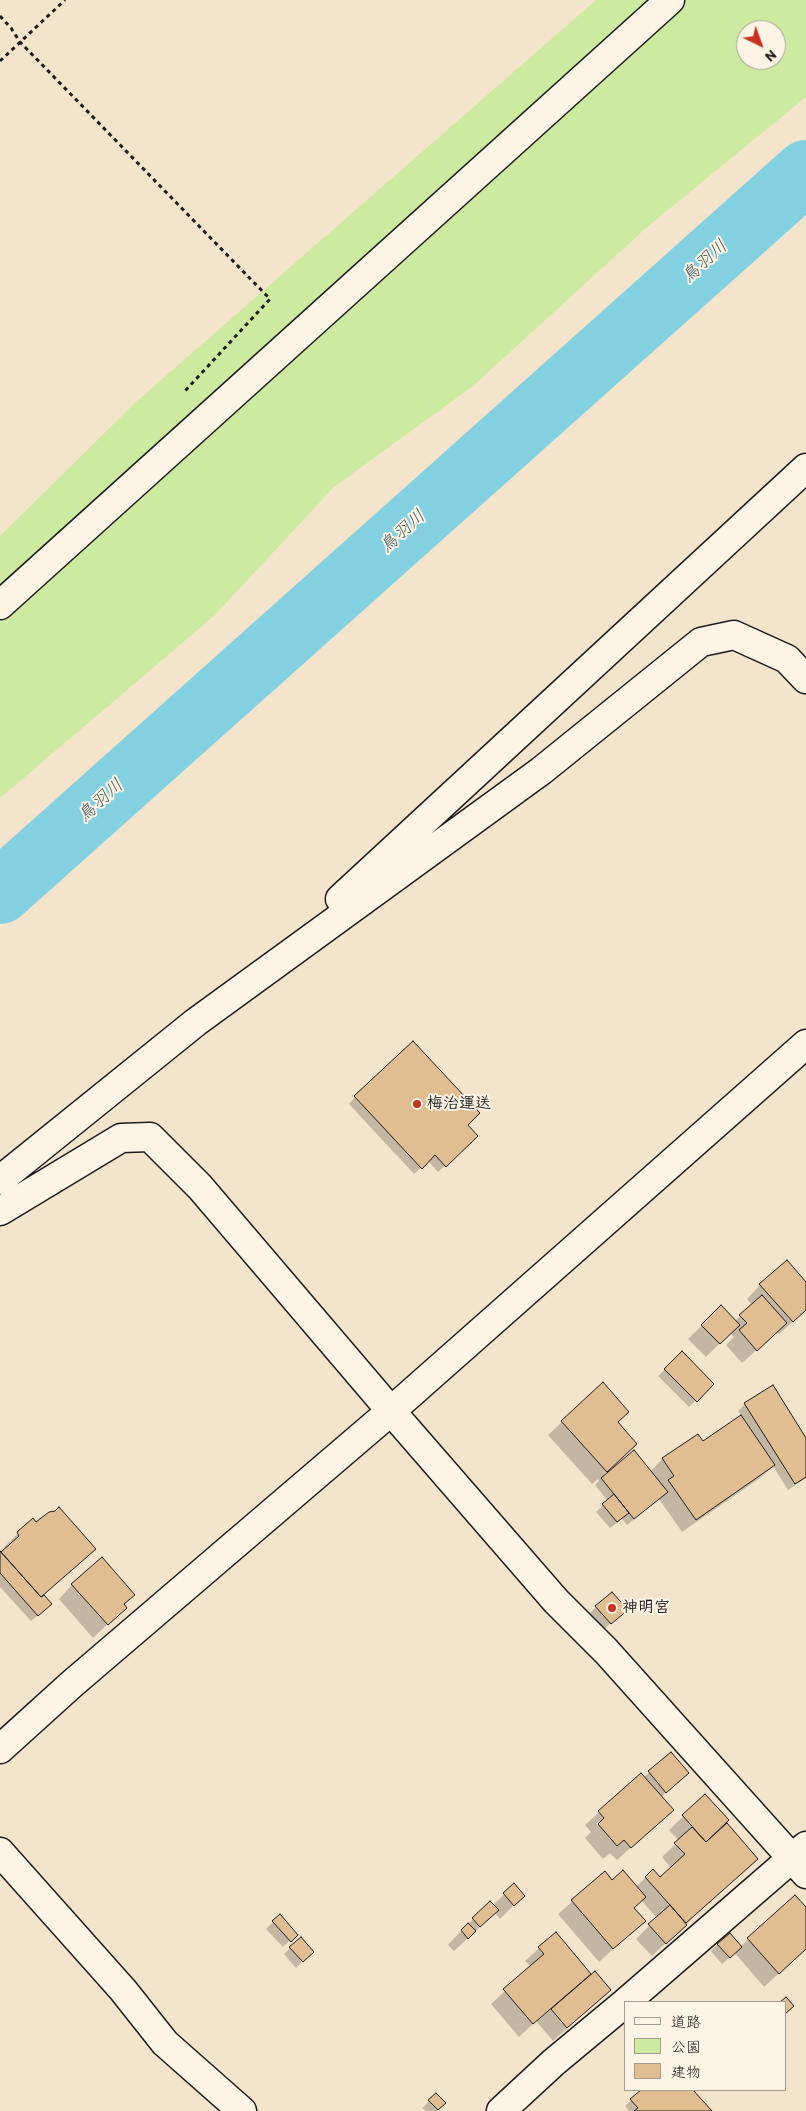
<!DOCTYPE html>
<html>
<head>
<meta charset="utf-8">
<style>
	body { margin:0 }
	#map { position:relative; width:806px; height:2111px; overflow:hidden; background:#f4e4cc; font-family:Itim,"Klee One",sans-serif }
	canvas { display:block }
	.legend { position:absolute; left:624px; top:2001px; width:162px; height:90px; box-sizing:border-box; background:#fcf5e5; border:1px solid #a29e95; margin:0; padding:6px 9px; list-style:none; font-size:15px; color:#1c1c1c }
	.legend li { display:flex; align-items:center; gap:10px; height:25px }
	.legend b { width:25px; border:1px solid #a29e95 }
	.north { position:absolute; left:736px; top:20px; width:50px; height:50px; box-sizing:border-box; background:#fcf5e5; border:1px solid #a29e95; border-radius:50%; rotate:138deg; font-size:14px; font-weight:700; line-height:20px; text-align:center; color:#1c1c1c }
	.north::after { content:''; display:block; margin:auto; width:18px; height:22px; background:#c8321e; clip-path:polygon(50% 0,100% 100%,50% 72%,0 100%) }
</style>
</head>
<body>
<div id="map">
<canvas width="806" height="2111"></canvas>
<ul class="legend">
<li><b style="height:6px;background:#fcf5e5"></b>道路</li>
<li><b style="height:14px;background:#cdeaa1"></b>公園</li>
<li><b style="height:14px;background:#e0be92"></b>建物</li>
</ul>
<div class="north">N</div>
</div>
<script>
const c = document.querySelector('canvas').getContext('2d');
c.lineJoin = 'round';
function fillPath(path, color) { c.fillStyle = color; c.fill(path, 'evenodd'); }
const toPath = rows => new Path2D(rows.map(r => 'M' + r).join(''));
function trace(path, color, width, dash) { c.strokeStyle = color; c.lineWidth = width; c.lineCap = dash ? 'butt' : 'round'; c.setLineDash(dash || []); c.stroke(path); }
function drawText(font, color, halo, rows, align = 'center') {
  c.font = font + ' Itim,"Klee One",sans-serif'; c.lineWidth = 4; c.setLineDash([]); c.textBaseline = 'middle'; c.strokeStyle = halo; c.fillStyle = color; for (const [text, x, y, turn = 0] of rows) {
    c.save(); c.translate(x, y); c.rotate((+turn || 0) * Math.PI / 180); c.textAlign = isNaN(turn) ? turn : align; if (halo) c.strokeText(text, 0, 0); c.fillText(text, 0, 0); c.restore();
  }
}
fillPath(toPath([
	[596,0,806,0,806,97,646,228,473,386,334,487,215,615,0,798,0,536,137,401],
	[746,30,776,30,776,60,746,60]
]), '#cdeaa1');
fillPath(toPath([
	[355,1097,466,1125,477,1136,438,1172,428,1161,414,1174,349,1104],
	[806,1283,806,1310,779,1334,777,1332,742,1363,726,1345,734,1337,730,1333,706,1357,688,1339,721,1307,735,1321,752,1305,747,1299,760,1285],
	[682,1353,713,1384,689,1407,658,1376],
	[603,1384,616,1423,622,1458,604,1474,606,1475,650,1472,662,1459,697,1436,703,1443,742,1416,738,1411,745,1404,772,1387,806,1438,806,1478,788,1490,773,1466,760,1478,682,1532,659,1499,627,1525,622,1519,610,1528,596,1512,608,1501,595,1485,599,1481,598,1479,592,1484,548,1435],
	[33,1519,43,1595,51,1604,31,1621,0,1587,0,1553,6,1549,4,1547],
	[72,1585,133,1595,123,1605,125,1608,93,1638,59,1599],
	[596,1607,619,1616,604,1629,590,1613],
	[671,1753,681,1779,661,1797,658,1823,617,1860,610,1853,603,1859,585,1838,591,1832,585,1825,641,1775,643,1778],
	[705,1796,725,1823,756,1858,652,1956,636,1939,657,1918,641,1900,633,1908,644,1921,599,1962,558,1914,605,1873,612,1882,636,1887,646,1877,660,1879,671,1868,662,1857,679,1841,669,1830],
	[514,1885,523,1896,500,1919,495,1913,454,1951,448,1945,459,1933,490,1903,493,1905],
	[795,1896,806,1908,806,1948,764,1987,735,1953,722,1964,711,1951,718,1944,740,1947],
	[279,1916,296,1935,283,1947,266,1929],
	[555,1934,591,1976,609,1990,553,2041,536,2021,519,2037,491,2004,531,1967,525,1961],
	[290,1948,305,1959,296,1968,284,1954],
	[643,2090,691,2090,710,2111,629,2111,625,2106],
	[436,2095,444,2103,436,2111,426,2111,422,2108]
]), '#0003');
trace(toPath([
	[0,892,806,172]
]), '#83d1e0', 64);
const building = toPath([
	[413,1041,480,1113,468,1125,478,1136,446,1167,435,1155,422,1169,354,1096,413,1041],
	[787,1260,806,1282,806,1310,793,1322,759,1284,787,1260],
	[762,1295,787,1323,757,1351,739,1330,747,1323,739,1315,762,1295],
	[721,1305,740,1325,720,1344,701,1325,721,1305],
	[682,1351,714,1384,697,1402,664,1369,682,1351],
	[603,1382,629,1412,618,1422,637,1444,607,1472,561,1421,603,1382],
	[773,1385,806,1438,806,1477,795,1484,744,1403,773,1385],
	[741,1415,775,1465,696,1520,668,1480,674,1476,662,1458,698,1434,703,1441,741,1415],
	[634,1450,668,1492,634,1519,601,1478,634,1450],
	[614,1494,629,1513,617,1522,602,1504,614,1494],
	[59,1507,96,1549,41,1597,1,1552,19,1536,17,1532,33,1518,36,1522,49,1512,55,1511,59,1507],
	[0,1551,41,1597,44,1595,52,1604,38,1616,0,1573,0,1551],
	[102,1557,135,1595,124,1604,127,1608,108,1625,71,1584,102,1557],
	[612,1592,628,1610,611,1624,595,1606,612,1592],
	[671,1752,689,1773,666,1793,648,1771,671,1752],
	[641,1773,674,1810,631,1848,624,1840,617,1846,598,1824,604,1818,598,1811,641,1773],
	[705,1794,729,1820,706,1842,682,1815,705,1794],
	[727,1823,758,1859,686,1923,645,1877,653,1869,660,1877,685,1854,674,1843,692,1827,706,1842,727,1823],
	[623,1870,646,1897,634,1908,646,1921,613,1949,571,1900,605,1871,612,1880,623,1870],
	[514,1883,525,1896,514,1906,503,1893,514,1883],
	[795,1895,806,1907,806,1949,779,1974,747,1938,795,1895],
	[490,1901,499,1910,480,1927,472,1918,490,1901],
	[670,1905,687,1925,666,1944,648,1924,670,1905],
	[280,1914,298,1935,291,1942,272,1921,280,1914],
	[468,1923,476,1931,468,1939,461,1930,468,1923],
	[556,1932,591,1974,533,2024,503,1989,544,1954,538,1947,556,1932],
	[730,1933,742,1947,730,1958,717,1944,730,1933],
	[301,1937,314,1952,303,1962,289,1947,301,1937],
	[595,1971,611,1990,567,2028,551,2009,595,1971],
	[786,1997,794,2006,785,2014,785,2002,780,2002,786,1997],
	[641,2090,693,2090,712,2111,634,2111,638,2108,630,2099,641,2090],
	[436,2093,446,2103,438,2110,428,2100,436,2093]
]);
fillPath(building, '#e0be92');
trace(building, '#1c1c1c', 1);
const minor = toPath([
	[0,605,670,0],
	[340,899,806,468],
	[0,1180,196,1022,541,771,701,642,734,635,787,659,806,679],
	[0,1211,121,1138,150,1137,200,1187,391,1411,556,1601,606,1651,806,1874],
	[0,1749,73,1683,391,1411,806,1044],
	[0,1852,123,1990,165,2043,242,2111],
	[626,2002,806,1846],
	[501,2111,554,2062,625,2003]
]);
trace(minor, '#1c1c1c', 31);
trace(toPath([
	[0,16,11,28,20,42,270,299,185,391],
	[0,61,65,0]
]), '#1c1c1c', 3, [4, 4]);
trace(minor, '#fcf5e5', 28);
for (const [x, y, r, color] of [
	[417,1104,5,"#c8321e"],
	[612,1608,5,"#c8321e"]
]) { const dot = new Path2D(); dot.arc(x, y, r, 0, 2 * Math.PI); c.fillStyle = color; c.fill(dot); trace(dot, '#fcf5e5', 2); }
drawText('bold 16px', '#1c1c1c', '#fcf5e5', [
	["梅治運送",427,1104],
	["神明宮",622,1608]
], 'left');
drawText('italic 18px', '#405b61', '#fcf5e5', [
	["鳥羽川",705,262,-42],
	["鳥羽川",403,532,-42],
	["鳥羽川",101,801,-42]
]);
</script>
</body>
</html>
